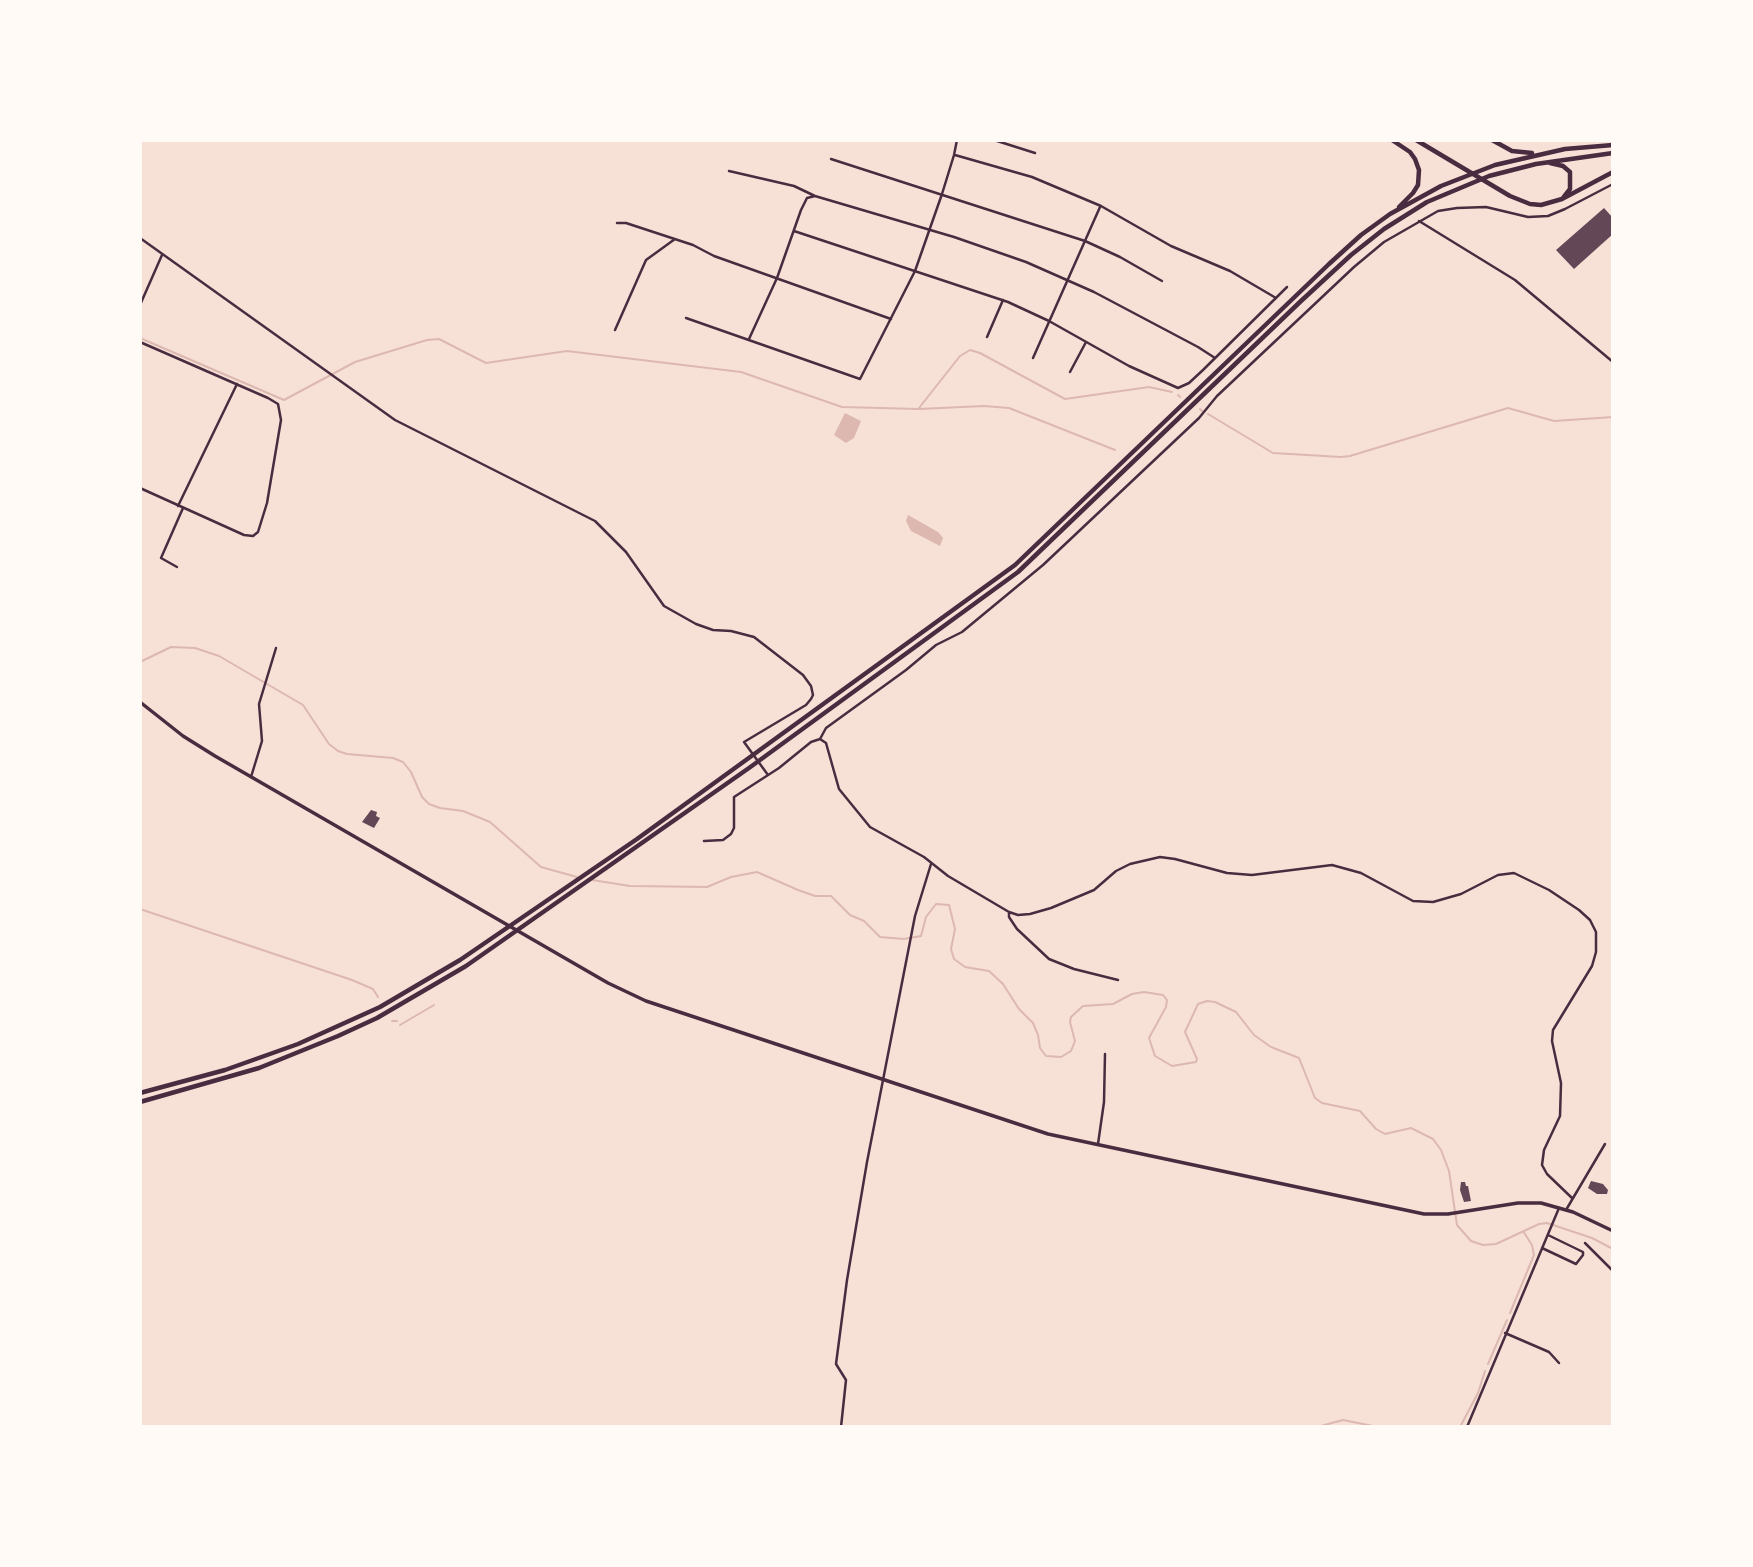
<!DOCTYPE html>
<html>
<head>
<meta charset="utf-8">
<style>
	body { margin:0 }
	#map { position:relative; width:1753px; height:1567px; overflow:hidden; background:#f7e1d7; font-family:"DM Sans",sans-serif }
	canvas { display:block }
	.frame { position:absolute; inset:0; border:142px solid #fffaf5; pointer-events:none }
</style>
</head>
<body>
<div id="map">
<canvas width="1753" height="1567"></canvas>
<div class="frame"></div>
</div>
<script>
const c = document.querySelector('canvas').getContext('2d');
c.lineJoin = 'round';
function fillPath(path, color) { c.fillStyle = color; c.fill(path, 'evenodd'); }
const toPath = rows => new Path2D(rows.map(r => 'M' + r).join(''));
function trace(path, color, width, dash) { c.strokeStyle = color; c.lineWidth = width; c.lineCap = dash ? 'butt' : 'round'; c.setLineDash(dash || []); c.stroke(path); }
fillPath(toPath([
	[845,413,861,421,854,438,846,443,834,435],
	[908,515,938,532,943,538,940,546,911,531,906,521]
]), '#dcb8b0');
trace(toPath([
	[140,338,284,400,355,362,427,340,439,339,486,363,567,351,741,372,842,407,919,409,984,406,1009,408,1115,450],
	[1178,395,1180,397],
	[919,408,960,356,970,350,980,353,1065,399,1149,387,1172,392],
	[1200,409,1202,411],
	[1208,414,1273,453,1341,457,1350,456,1508,408,1554,421,1613,417],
	[140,662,171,647,195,648,219,656,303,705,329,744,338,751,347,754,393,758,403,762,411,772,422,797,429,804,440,808,463,811,490,822,541,867,577,877],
	[592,880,630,886,707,887,731,877,757,872,798,890,815,896,831,896,850,915,864,921,880,937,904,939,921,936,926,917,936,904,949,905,955,929,951,949,954,959,965,967,989,971,1003,984,1019,1009,1033,1023,1038,1035,1040,1048,1046,1056,1061,1057,1071,1051,1075,1041,1070,1022,1071,1017,1083,1006,1113,1004,1132,994,1144,992,1163,995,1167,1000,1166,1007,1149,1038,1155,1056,1172,1066,1196,1062,1197,1059,1185,1032,1198,1004,1207,1001,1215,1002,1236,1012,1254,1035,1271,1047,1299,1058,1315,1098,1322,1103,1360,1111,1376,1129,1385,1134,1411,1128,1433,1139,1441,1150,1449,1171,1457,1225,1471,1241,1483,1245,1496,1244,1539,1224,1547,1223,1592,1238,1613,1249],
	[140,909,352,980,373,989,378,997],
	[392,1021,397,1021],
	[400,1025,434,1005],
	[1510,1313,1534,1255,1532,1245,1523,1231],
	[1488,1364,1507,1320],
	[1317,1427,1343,1420,1378,1427],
	[1460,1427,1478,1393,1485,1371]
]), '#dcb8b0', 2);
fillPath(toPath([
	[1604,208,1613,218,1613,234,1574,269,1556,250],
	[371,810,377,812,376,816,380,818,374,828,362,822],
	[1591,1181,1603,1184,1608,1190,1607,1194,1597,1194,1588,1188],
	[1461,1182,1465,1182,1466,1186,1468,1186,1471,1201,1464,1202,1460,1190]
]), '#644757');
trace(toPath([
	[994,140,1035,153],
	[955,155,1032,177,1101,206,1171,246,1230,271,1276,298],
	[831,159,1085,241,1120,257,1162,281],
	[729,171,794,186,815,196,954,237,1026,262,1094,292,1198,347,1215,358],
	[1419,221,1515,280,1613,362],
	[617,223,626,223,693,245,714,256,891,319],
	[794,231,1008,302,1049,321,1129,366,1178,388,1189,383,1203,370,1287,287],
	[140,238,395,420,595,521,626,552,664,606,696,624,713,630,731,631,754,637,803,675,811,686,813,695,811,699,806,705,744,742,768,775],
	[140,305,162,255],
	[686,318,860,379,915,271,942,194,954,155,957,140],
	[615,330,646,260,675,239],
	[987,337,1003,300],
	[749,339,777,278,801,210,807,198,815,196],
	[140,342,268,398,278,404,281,420,267,503,258,532,253,536,244,535,140,488],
	[1033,358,1100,207],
	[1070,372,1086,342],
	[178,506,237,384],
	[177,567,161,558,183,508],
	[820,739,826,728,906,670,936,645,962,632,1043,565,1199,418,1217,396,1354,267,1384,242,1438,211,1457,208,1486,207,1528,217,1548,216,1565,209,1613,184],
	[251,777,262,741,259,704,276,648],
	[704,841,723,840,731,834,734,828,734,797,779,768,811,742,820,739,826,743,839,789,870,827,924,857,948,876,1009,912,1018,915,1030,914,1051,908,1094,890,1116,871,1130,864,1160,857,1175,859,1227,873,1252,875,1332,865,1361,873,1413,901,1433,902,1461,894,1498,875,1514,873,1549,890,1579,910,1590,920,1596,932,1596,952,1592,966,1553,1030,1552,1041,1561,1083,1560,1116,1544,1150,1542,1165,1547,1174,1572,1198],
	[1009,912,1009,917,1017,929,1049,959,1074,969,1118,980],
	[1098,1144,1104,1102,1105,1054],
	[1566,1210,1605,1144],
	[1585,1243,1613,1271],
	[1542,1248,1576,1264,1583,1255,1583,1252,1548,1235],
	[1505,1333,1549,1352,1559,1363],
	[841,1427,846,1380,836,1364,847,1280,867,1162,915,916,931,864],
	[1467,1427,1559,1208]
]), '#4a2c40', 2.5);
trace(toPath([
	[140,702,183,736,215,756,608,983,646,1001,1048,1134,1424,1214,1448,1214,1518,1203,1541,1203,1573,1212,1613,1231]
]), '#4a2c40', 3.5);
trace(toPath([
	[1392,140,1410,152,1415,159,1419,170,1418,185,1413,193,1399,207],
	[1416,140,1510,196,1530,204,1541,205,1562,199,1613,172],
	[1492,140,1512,151,1532,153],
	[1550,163,1563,166,1570,172,1570,189,1563,198],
	[140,1093,225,1070,298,1044,380,1007,460,960,637,839,1015,565,1329,264,1361,235,1390,214,1441,186,1495,165,1565,149,1613,145],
	[140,1102,259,1068,338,1036,377,1018,466,966,749,768,1018,572,1301,301,1351,255,1384,229,1427,202,1489,176,1536,164,1613,153]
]), '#4a2c40', 4.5);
</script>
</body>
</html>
